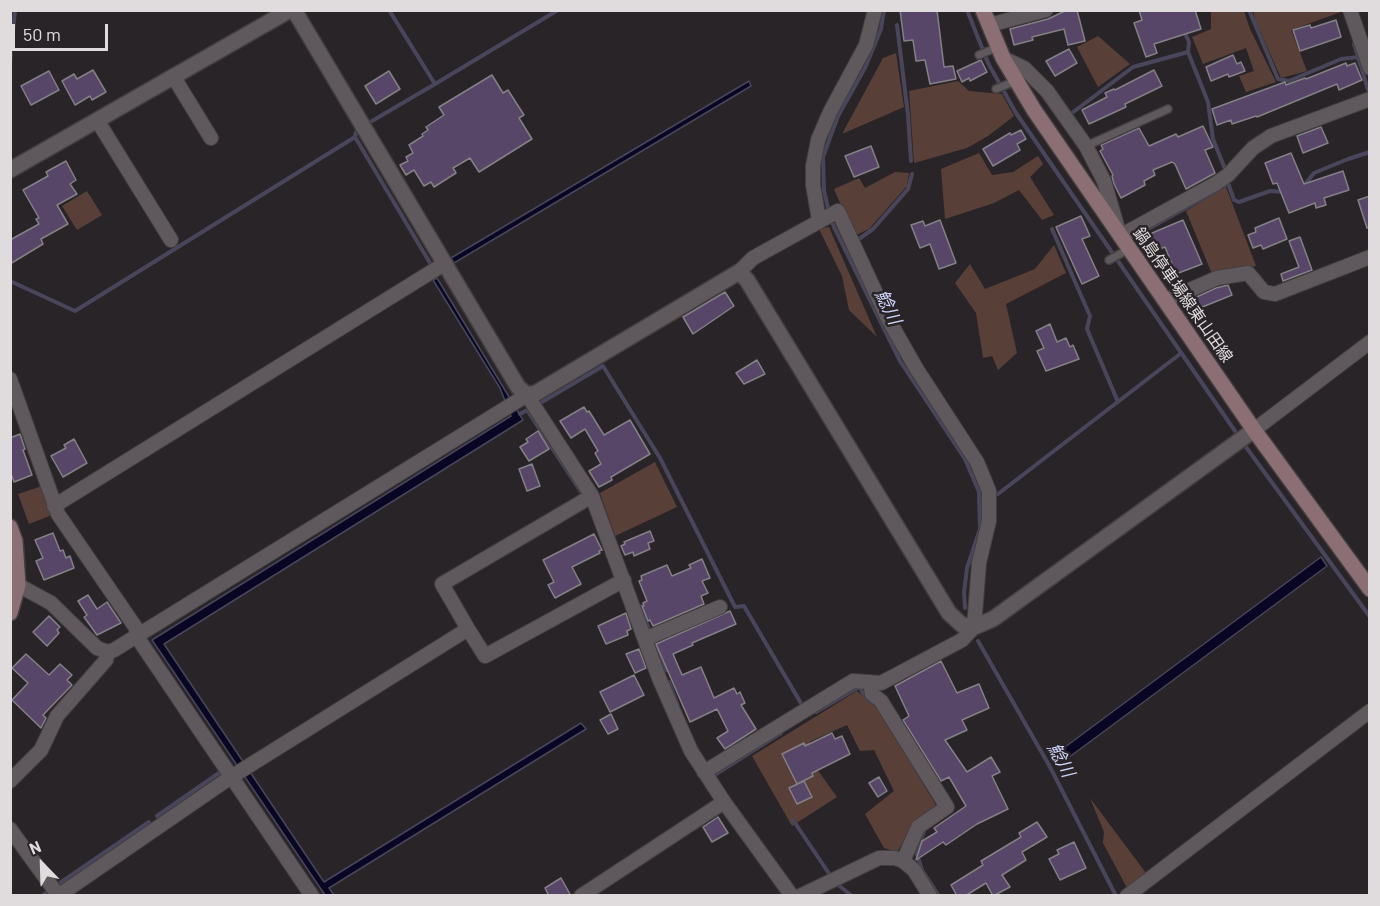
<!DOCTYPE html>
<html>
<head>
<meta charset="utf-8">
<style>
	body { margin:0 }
	#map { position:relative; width:1380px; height:906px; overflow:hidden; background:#292427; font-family:Barlow,sans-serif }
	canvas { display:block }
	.frame { position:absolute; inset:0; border:12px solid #e0dcde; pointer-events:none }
	.north { position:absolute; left:12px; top:834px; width:60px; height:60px; -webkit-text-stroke:4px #292427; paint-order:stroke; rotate:337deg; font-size:16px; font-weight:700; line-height:24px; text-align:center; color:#e0dcde }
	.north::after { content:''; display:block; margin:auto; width:21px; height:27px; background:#e0dcde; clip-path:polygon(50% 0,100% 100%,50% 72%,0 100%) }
	.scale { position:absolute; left:12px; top:24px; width:96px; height:27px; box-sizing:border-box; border:3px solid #e0dcde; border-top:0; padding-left:8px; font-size:18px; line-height:21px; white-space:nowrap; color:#e0dcde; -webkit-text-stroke:4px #292427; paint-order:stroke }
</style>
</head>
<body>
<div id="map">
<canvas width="1380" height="906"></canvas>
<div class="frame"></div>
<div class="north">N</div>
<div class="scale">50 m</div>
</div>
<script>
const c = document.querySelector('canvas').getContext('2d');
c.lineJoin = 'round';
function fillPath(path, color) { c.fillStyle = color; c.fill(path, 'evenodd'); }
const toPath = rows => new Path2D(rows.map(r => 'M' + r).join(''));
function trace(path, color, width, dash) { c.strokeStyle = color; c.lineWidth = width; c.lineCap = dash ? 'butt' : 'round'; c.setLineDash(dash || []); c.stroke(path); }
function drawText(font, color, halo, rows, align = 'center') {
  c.font = font + ' Barlow,"Noto Sans JP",sans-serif'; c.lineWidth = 5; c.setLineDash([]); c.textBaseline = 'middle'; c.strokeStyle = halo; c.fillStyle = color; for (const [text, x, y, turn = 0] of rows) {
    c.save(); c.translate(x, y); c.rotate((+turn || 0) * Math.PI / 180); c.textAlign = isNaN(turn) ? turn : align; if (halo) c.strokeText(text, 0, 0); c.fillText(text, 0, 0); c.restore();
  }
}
fillPath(toPath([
	[1340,10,1341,12,1291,30,1307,71,1281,78,1255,20,1253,11],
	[1214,11,1244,11,1250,29,1276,82,1246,92,1239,76,1254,71,1246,48,1203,64,1192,37,1211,29,1211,12],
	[1098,36,1130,64,1098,87,1077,47],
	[896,53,904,107,842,134,883,58],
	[958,81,969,91,1002,94,1014,116,988,136,967,148,914,163,909,91],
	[979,153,992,175,1013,172,1038,156,1043,164,1030,177,1054,215,1042,220,1019,190,994,203,945,219,941,169],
	[895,172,909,173,907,186,869,229,854,236,834,189,859,178,865,188],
	[1226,187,1256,266,1212,274,1186,211],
	[87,191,102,215,77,230,62,206],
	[829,227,877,337,849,310,842,276,819,229],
	[1054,245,1066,273,1006,304,1017,353,998,370,992,356,983,358,976,313,955,283,970,264,985,289,1035,269],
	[655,462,677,507,615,536,600,493],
	[42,486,52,515,29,524,18,494],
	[857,691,878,709,937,807,915,823,897,852,884,848,865,814,894,791,874,750,860,751,847,725,809,742,814,765,837,797,792,826,752,756],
	[1090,798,1146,873,1127,888,1103,843,1104,832]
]), '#584038');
const water = toPath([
	[749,81,751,86,454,263,451,258,749,81],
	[437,278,523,420,164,644,324,882,581,723,586,729,329,888,334,895,325,895,152,640,511,416,500,388,433,280,437,278],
	[1321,557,1327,566,1064,761,1057,753,1321,557]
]);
fillPath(water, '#080623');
trace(water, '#49465b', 1.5);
trace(toPath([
	[967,10,988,63,1016,113,1235,431],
	[1249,10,1278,79,1289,81,1341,59,1358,57],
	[897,25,908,115,911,161],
	[1184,31,1189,42,1188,52,1208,102,1213,139,1225,169],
	[12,41,15,10],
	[1354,44,1369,93],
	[10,65,11,53],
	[435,84,558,10],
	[1072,113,1133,67,1188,52],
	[372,121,435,84,389,10],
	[356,132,355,137,430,263],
	[1301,185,1306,183,1314,173,1348,159,1370,152],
	[829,212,824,191,823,157,838,116,865,68,881,29,884,10],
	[831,219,834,227,900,361,965,459,979,492,980,529,967,568,964,593,965,608],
	[1052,229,1090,316,1087,329,1118,402],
	[1139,234,1215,192,1228,183,1234,200,1239,202,1270,191,1283,192],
	[859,239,873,229,908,189,912,174],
	[10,281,75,311,355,137],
	[542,402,603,366,660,458,735,607,744,606,802,705],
	[520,414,527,410,583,495],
	[1246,447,1370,617],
	[998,494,1180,354],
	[640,606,650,632],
	[653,641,665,671],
	[978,641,1050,767,1116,896],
	[669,682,678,706],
	[816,712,859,687,868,700,873,703],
	[716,774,781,733],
	[157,816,219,773],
	[793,820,830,875],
	[925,829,916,851,922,870,939,896],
	[60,883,149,822],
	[837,884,852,896],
	[42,896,46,893]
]), '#49465b', 4);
const building = toPath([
	[900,10,937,10,944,67,953,66,956,79,930,84,925,60,916,61,913,40,904,41,900,10],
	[1067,10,1077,10,1085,41,1068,45,1064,29,1032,37,1033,40,1014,45,1010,29,1048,19,1067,10],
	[1139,10,1195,10,1201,29,1154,44,1157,53,1146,57,1134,23,1142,20,1139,10],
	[1336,20,1341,37,1300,51,1293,30,1310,25,1311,28,1336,20],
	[1069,49,1077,63,1055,76,1046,61,1069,49],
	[1233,55,1237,64,1241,62,1245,71,1229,77,1228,74,1211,81,1206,67,1233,55],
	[981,60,987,72,970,81,969,78,962,82,957,71,981,60],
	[1346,63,1347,66,1355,63,1362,80,1339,90,1337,84,1257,117,1256,116,1232,124,1231,120,1217,125,1212,109,1285,82,1286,85,1305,78,1306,79,1346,63],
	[93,70,106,92,92,100,90,96,75,105,62,81,74,74,77,79,93,70],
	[1154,70,1162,86,1125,104,1126,107,1089,124,1082,110,1107,97,1105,93,1114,89,1115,90,1154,70],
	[49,71,59,90,31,105,21,86,49,71],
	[389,71,400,89,376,104,365,86,389,71],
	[492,75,503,93,508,90,524,115,519,118,532,139,479,172,470,158,453,168,456,173,434,187,431,182,424,186,414,170,406,175,400,165,408,161,406,157,413,153,409,145,423,136,422,134,428,130,426,127,444,115,439,107,492,75],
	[1203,126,1213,147,1205,150,1215,173,1186,189,1175,164,1172,162,1153,170,1155,175,1144,181,1145,185,1121,198,1114,184,1112,176,1113,175,1100,151,1103,149,1101,145,1139,128,1149,146,1176,134,1178,137,1203,126],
	[1321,127,1328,143,1303,153,1297,136,1321,127],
	[1021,130,1026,139,1017,144,1020,150,993,166,983,149,1010,133,1011,135,1021,130],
	[871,146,879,167,854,177,845,156,871,146],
	[1291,153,1304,184,1343,171,1349,190,1324,198,1326,205,1316,208,1315,203,1289,213,1277,183,1273,184,1265,163,1291,153],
	[66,161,76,180,70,184,77,194,57,205,68,224,41,239,43,244,10,264,10,240,39,224,36,219,39,218,23,190,48,176,46,172,66,161],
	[1370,196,1370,227,1367,228,1358,200,1370,196],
	[1081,216,1090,236,1082,239,1099,276,1082,284,1056,227,1081,216],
	[1279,218,1287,239,1263,249,1261,245,1253,248,1248,235,1256,232,1255,228,1279,218],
	[940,220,956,263,939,269,930,244,920,248,911,225,923,221,925,226,940,220],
	[1183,220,1202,264,1176,274,1165,247,1152,252,1145,236,1183,220],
	[1300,237,1312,270,1283,281,1281,274,1299,267,1289,241,1300,237],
	[1228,285,1232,295,1195,310,1190,300,1216,288,1228,285],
	[725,292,734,306,693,334,683,317,725,292],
	[1050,324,1057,342,1066,338,1070,347,1073,345,1079,359,1046,371,1037,351,1044,348,1036,331,1050,324],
	[757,360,765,374,744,384,736,373,757,360],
	[584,407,587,412,589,411,604,435,630,420,650,454,611,477,612,480,599,487,589,471,601,464,595,453,598,451,585,429,571,438,560,421,584,407],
	[538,431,549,449,529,461,520,447,528,442,526,439,538,431],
	[20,434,25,449,23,450,32,475,14,482,10,471,10,438,20,434],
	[74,439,87,463,63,477,51,456,66,448,64,445,74,439],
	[532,464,540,486,527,491,519,469,532,464],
	[650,531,654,541,648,543,650,549,634,556,633,552,625,555,621,546,625,544,624,542,650,531],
	[53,533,60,551,63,550,66,558,70,556,74,568,44,580,36,561,43,558,35,540,53,533],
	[594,534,602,550,599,551,600,553,572,567,581,584,555,598,548,585,554,582,543,560,594,534],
	[702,559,710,578,702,581,708,593,701,596,704,604,653,626,650,620,648,621,642,606,644,606,643,603,647,601,639,581,642,580,641,576,667,565,672,576,691,568,689,565,702,559],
	[88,595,97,609,107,602,121,623,97,635,84,617,87,615,78,601,88,595],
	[730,611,736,624,692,643,693,645,673,654,682,675,701,667,714,698,734,688,737,694,740,692,745,703,741,705,756,729,725,749,717,738,728,731,717,709,690,722,656,644,730,611],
	[626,613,631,629,627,631,628,635,606,644,598,626,626,613],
	[49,616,60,627,57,630,59,633,47,646,33,632,49,616],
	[639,649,646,668,635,673,626,654,639,649],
	[26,654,49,675,60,664,72,675,67,680,72,685,43,715,46,718,41,728,12,700,28,683,12,668,26,654],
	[941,661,957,693,979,684,989,708,962,720,967,730,945,740,967,772,991,757,1000,772,992,776,1008,809,977,824,946,845,943,842,916,860,922,841,937,832,934,828,966,806,949,777,941,781,903,720,909,716,895,686,941,661],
	[634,675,644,695,610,712,600,692,634,675],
	[611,714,618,729,608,734,600,720,611,714],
	[832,733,835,739,842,736,850,754,812,773,813,776,797,784,782,754,804,743,805,746,832,733],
	[879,777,887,791,878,797,869,783,879,777],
	[804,781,812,797,797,804,789,788,804,781],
	[718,817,728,833,712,842,703,827,718,817],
	[1037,822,1047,837,1022,852,1026,860,1002,875,1010,887,993,896,986,883,965,896,957,896,951,885,983,865,981,861,1021,837,1019,833,1037,822],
	[1074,842,1086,868,1060,880,1049,859,1059,854,1057,850,1074,842],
	[561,878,571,896,549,896,545,888,561,878]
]);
fillPath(building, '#584668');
trace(building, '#838086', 1.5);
const service = toPath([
	[979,55,998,47],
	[996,89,1016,81],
	[1086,146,1168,109],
	[1109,260,1129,249]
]);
const minor = toPath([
	[1350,10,1370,68],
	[989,25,1046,10],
	[1003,58,1024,68,1047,91,1086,146,1104,181,1120,236,1215,184,1228,175,1253,148,1271,136,1370,99],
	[173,76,211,138],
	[97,120,171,240],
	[819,220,813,185,813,166,818,140,830,112,866,45,875,10],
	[1165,301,1217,278,1248,273,1264,292,1275,294,1370,257],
	[10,379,58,514,136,628,137,637,312,896],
	[1254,430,1370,342],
	[54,506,444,264],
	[10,583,18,585,51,603,97,648,108,652,114,650,527,395,592,496,659,678,691,751,724,802,792,896],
	[468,629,442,584,592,496],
	[645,639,720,607],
	[870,682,872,694,881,701,947,807,918,827,903,861],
	[704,772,853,681,881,683,962,640,974,627,979,563,989,521,989,491,977,462,916,368,887,317,838,211,753,258,739,272],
	[10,781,41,750,57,716,106,660,108,652],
	[10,829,58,895],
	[58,896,231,777,468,629,485,656,624,580],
	[581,896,724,802],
	[800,896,879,858,895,858,903,861,914,870,930,896],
	[1127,896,1370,711]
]);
const tertiary = toPath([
	[294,10,518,387,527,395,536,393,739,272,747,280,949,613,962,625,974,627,993,619,1254,430],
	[10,170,290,10]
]);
const secondary = toPath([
	[983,10,1003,58,1034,110,1254,430,1370,589],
	[10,527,15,541,18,585,10,613]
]);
trace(service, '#433f41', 10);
trace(minor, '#433f41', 16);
trace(tertiary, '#433f41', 18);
trace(secondary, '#433f41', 18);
trace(service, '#5f595d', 7);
trace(minor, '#5f595d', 14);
trace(tertiary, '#5f595d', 15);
trace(secondary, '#8c6e75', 15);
drawText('16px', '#e0dcde', '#292427', [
	["鍋島停車場線東山田線",1183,295,55]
]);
drawText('italic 18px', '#ced3f9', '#292427', [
	["鯰川",888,307,64],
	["鯰川",1061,760,62]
]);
</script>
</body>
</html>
